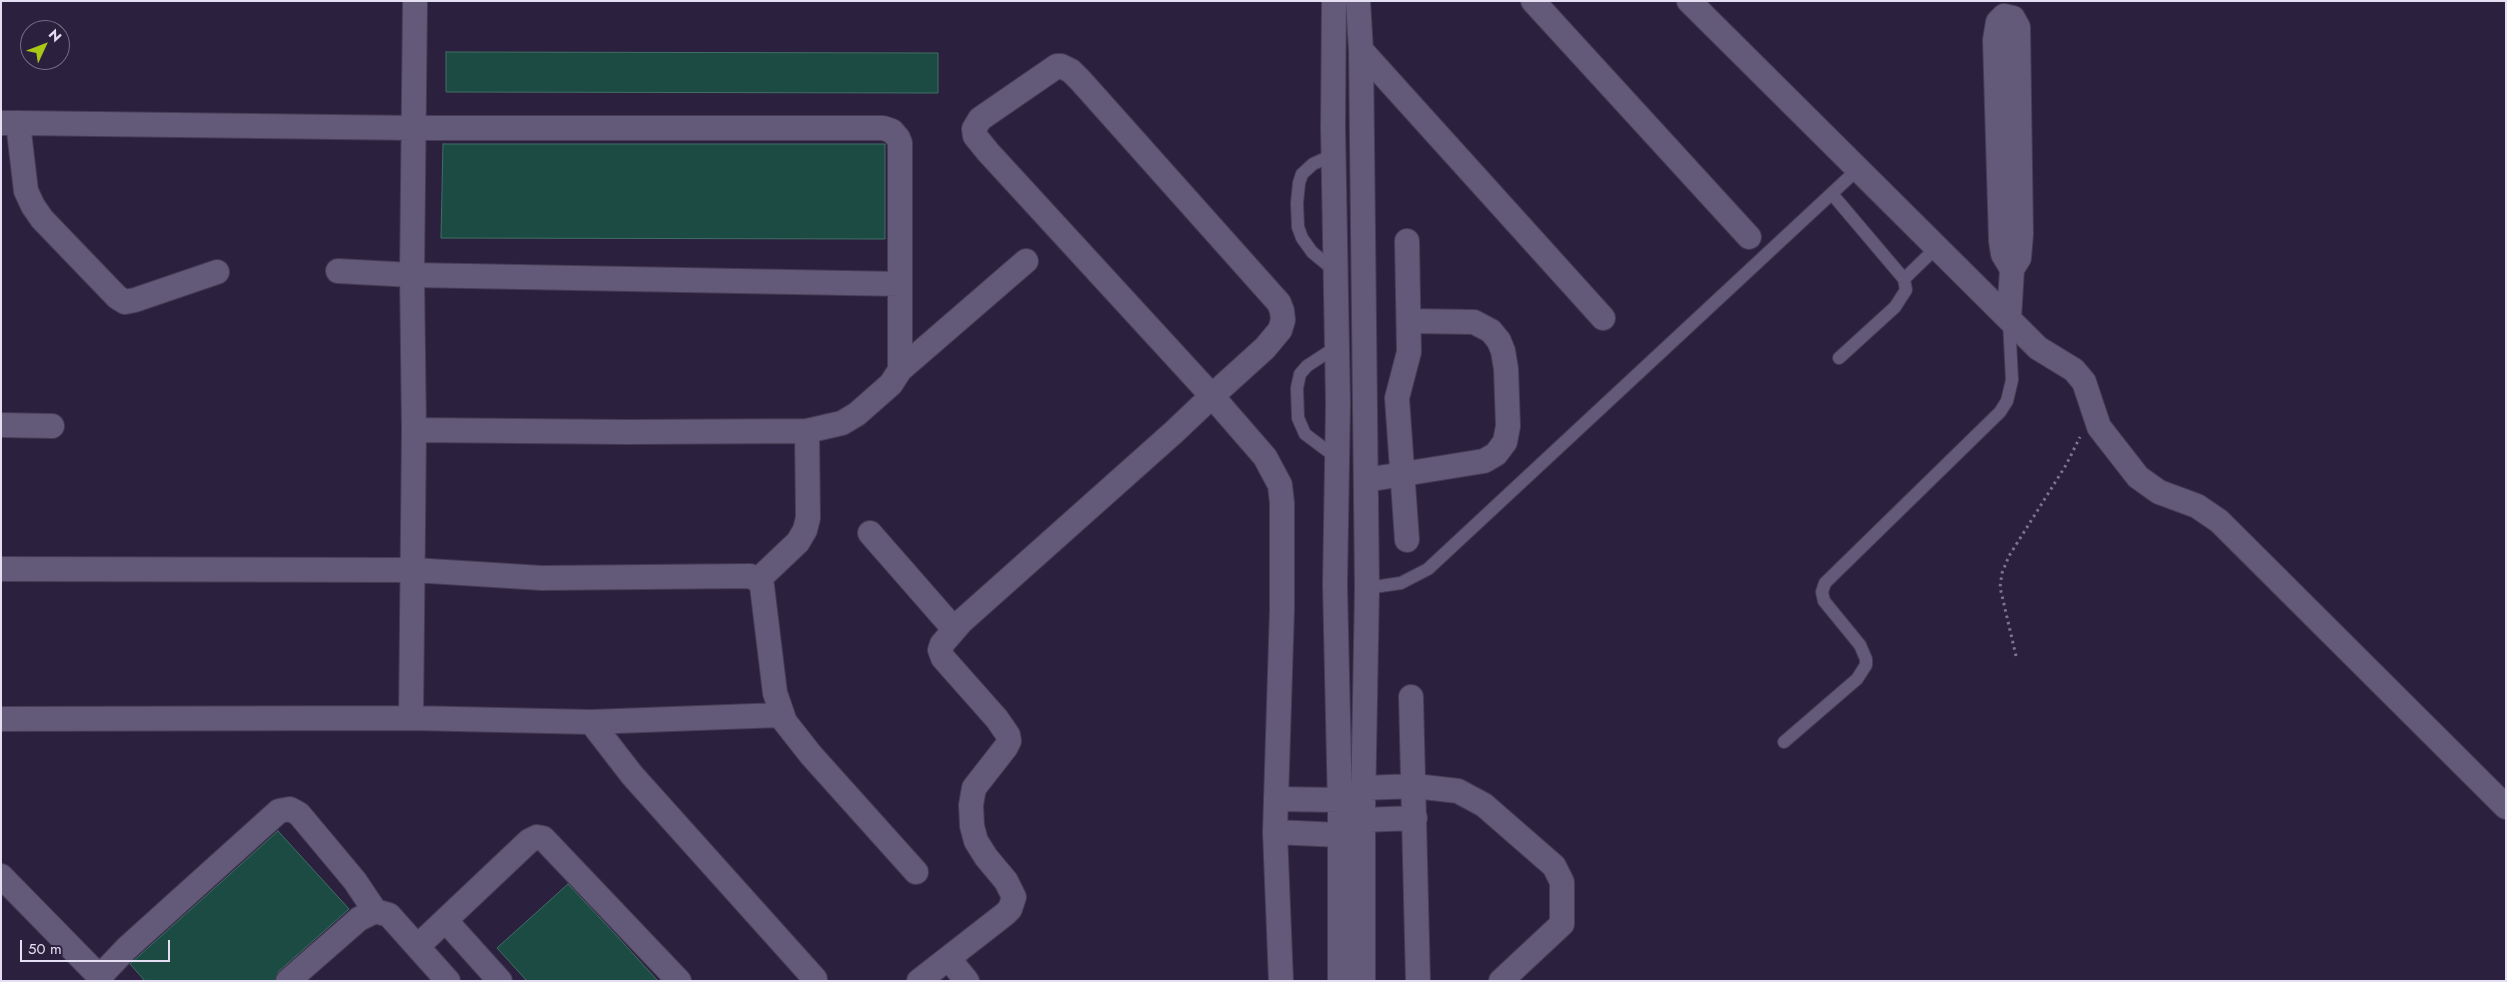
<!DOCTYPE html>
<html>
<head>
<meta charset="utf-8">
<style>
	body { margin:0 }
	#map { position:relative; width:2507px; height:982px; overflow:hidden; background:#2b213e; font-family:Jost,sans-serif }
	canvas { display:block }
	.frame { position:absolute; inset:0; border:2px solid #e4dff2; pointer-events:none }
	.north { position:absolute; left:20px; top:20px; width:50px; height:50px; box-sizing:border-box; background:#2b213e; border:1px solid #756d86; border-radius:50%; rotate:47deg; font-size:14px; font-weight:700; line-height:20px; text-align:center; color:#e4dff2 }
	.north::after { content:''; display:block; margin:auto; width:18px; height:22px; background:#aac717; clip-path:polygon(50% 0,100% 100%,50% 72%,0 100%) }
	.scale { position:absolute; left:20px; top:940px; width:150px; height:22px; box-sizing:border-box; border:2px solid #e4dff2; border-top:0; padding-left:6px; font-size:15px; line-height:18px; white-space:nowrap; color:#e4dff2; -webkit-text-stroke:4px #2b213e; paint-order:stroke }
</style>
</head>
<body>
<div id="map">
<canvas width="2507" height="982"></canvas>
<div class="frame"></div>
<div class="north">N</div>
<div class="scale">50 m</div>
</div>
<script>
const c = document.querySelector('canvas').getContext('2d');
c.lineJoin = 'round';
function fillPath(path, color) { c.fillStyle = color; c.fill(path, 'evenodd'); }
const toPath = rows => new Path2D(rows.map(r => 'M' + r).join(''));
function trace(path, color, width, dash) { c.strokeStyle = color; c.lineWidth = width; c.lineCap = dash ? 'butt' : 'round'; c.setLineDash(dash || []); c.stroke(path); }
const building = toPath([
	[446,52,938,53,938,93,446,92,446,52],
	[443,144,885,144,885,239,441,238,443,144],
	[278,831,349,909,279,971,275,981,145,981,130,964,278,831],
	[568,884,615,934,658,981,527,981,497,948,568,884]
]);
fillPath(building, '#1c4b43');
trace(building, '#416f66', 1);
const lane = toPath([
	[1333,155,1313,164,1302,174,1299,183,1297,203,1298,227,1302,238,1312,252,1335,271],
	[1832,194,1904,279,1937,247],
	[1336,347,1307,366,1300,374,1297,388,1298,418,1305,434,1337,458],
	[1839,358,1895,307,1906,290,1904,279],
	[1367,588,1401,583,1428,569,1858,169],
	[1784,742,1857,679,1866,665,1866,659,1860,645,1824,601,1822,592,1825,583,2000,412,2007,401,2012,380,2009,321]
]);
const street = toPath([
	[1334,1,1333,127,1338,404,1335,585,1340,807,1340,981],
	[1358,1,1361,50,1367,588,1363,809,1363,981],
	[1533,1,1749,237],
	[1689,1,2038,348,2074,370,2084,382,2099,427,2138,477,2159,492,2197,506,2219,521,2506,807],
	[1361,50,1603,318],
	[1,123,18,123,26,191,33,206,42,219,117,297,125,302,135,300,217,272],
	[18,123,415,128,883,128,892,131,898,138,900,143,900,370,891,384,857,414,842,423,807,431,627,432,414,430],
	[338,271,412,275,900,284],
	[2009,319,2012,269,2019,258,2021,234,2018,27,2013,18,2004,16,1998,22,1995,40,2001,241,2003,254,2012,269],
	[900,370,1026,261],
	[1,425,52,426],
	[1366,480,1484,461,1496,454,1505,442,1508,426,1506,369,1503,351,1499,341,1491,331,1474,322,1410,321],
	[870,533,954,629],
	[1407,540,1397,398,1409,352,1407,241],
	[1,569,413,570,542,578,750,576,758,580,762,586,775,693,785,722,811,755,916,872],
	[758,580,798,542,805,530,808,518,807,431],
	[1411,697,1418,981],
	[411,718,414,430,412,275,415,1],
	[1,719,411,718,591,722,781,715],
	[591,722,632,775,815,979],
	[1363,788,1415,786,1458,791,1484,805,1554,866,1562,882,1562,924,1501,981],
	[1276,799,1340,800],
	[1363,820,1415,818],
	[1275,832,1340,835],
	[1,876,100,977],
	[446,921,500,981],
	[418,946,529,841,537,837,543,838,679,981],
	[949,959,967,981],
	[98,981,105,971,127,948,279,811,290,809,299,814,355,881,375,911],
	[288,981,359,919,375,911,389,915,448,981],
	[919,981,1005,914,1010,909,1014,897,1006,881,986,857,976,841,972,826,971,805,974,788,1006,747,1009,741,1008,735,997,719,943,658,940,650,942,644,962,621,1174,432,1212,396,1265,348,1280,330,1283,320,1282,311,1279,303,1081,81,1071,71,1061,66,1057,66,980,119,974,129,975,136,988,152,1212,396,1265,457,1280,485,1282,503,1282,609,1275,832,1281,981]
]);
trace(lane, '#463c55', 14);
trace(street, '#463c55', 26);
trace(toPath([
	[2016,656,2000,587,2002,573,2009,556,2066,465,2080,437]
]), '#7c758d', 3, [2.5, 4]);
trace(lane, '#635979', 12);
trace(street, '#635979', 24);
</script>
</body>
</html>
